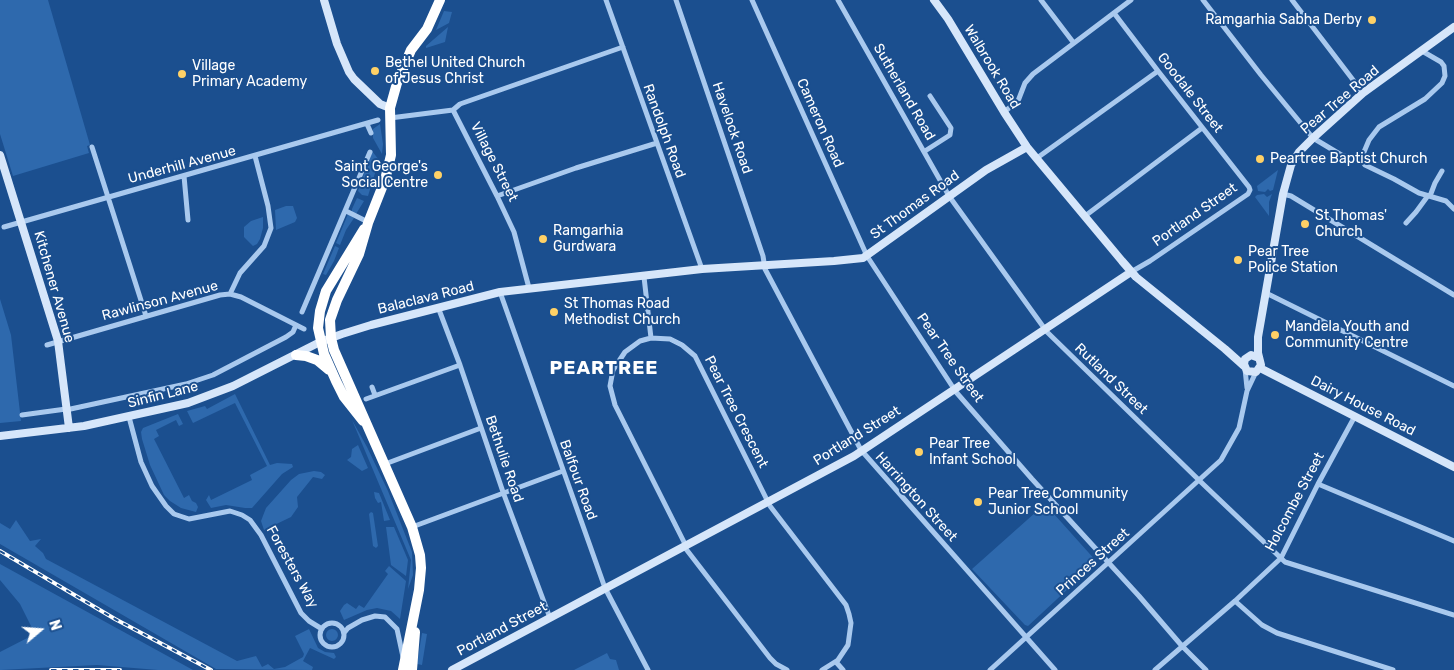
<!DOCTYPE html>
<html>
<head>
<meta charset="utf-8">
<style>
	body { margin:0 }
	#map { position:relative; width:1454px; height:670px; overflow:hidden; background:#1b4f8f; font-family:Rubik,sans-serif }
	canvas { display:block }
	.north { position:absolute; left:15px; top:605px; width:50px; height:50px; -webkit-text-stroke:4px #1b4f8f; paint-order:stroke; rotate:72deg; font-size:14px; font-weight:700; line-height:20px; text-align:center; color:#fff }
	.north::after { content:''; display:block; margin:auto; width:18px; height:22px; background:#fff; clip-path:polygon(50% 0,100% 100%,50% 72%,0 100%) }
</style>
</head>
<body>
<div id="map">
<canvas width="1454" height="670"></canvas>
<div class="north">N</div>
</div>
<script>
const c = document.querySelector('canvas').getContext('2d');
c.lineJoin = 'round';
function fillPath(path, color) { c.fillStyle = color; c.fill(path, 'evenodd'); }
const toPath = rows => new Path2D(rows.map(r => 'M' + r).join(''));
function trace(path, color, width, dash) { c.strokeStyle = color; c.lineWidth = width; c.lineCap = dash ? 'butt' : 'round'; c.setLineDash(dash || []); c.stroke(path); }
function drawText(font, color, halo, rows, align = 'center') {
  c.font = font + ' Rubik,sans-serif'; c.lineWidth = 4; c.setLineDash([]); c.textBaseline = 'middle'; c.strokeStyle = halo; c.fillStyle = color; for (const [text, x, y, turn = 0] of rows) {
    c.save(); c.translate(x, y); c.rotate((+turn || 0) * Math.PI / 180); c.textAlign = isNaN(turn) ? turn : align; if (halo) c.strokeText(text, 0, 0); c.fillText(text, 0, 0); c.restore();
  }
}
fillPath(toPath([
	[0,0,48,0,90,145,87,146,89,153,13,176,0,134],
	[444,11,452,12,449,23,436,30],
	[448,27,445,42,426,48,426,46],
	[380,124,383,144,382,154,373,138,373,129],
	[372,151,379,160,368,196,362,195,358,191],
	[1278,170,1273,190,1270,191,1268,189,1265,192,1258,191,1257,186],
	[1264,194,1267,197,1272,194,1269,202,1269,216,1255,197,1257,195],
	[357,198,364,201,356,214,352,212,352,209],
	[286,206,293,206,297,218,295,222,276,230,275,210],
	[348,214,354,218,346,230,340,245,336,243],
	[263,217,263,228,260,239,257,244,253,246,244,237,244,227,251,221],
	[335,246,339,248,334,261,326,275,323,274],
	[0,299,11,335,21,421,0,423],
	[235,394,270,465,277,463,292,464,293,467,282,474,252,508,245,508,226,505,211,508,206,500,209,495,211,500,252,480,250,475,267,466,235,403,193,423,187,411,205,406,207,409],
	[178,414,183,424,179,426,176,420,156,430,159,436,154,439,184,498,189,495,192,501,196,503,198,507,196,512,181,508,170,501,164,495,150,465,142,439,141,432,143,428],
	[352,420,367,447,388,491,412,552,413,575,408,589,411,560],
	[358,445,368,468,362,471,347,460,351,457,352,449],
	[314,471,321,472,325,475,322,479,313,477,297,497,298,507,291,517,264,530,261,521,266,508,291,480,299,474],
	[374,492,379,493,390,520,384,521,381,502,378,503,375,498],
	[1045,504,1097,562,1028,626,1025,625,972,569],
	[371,512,373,513,378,546,376,548,373,546,369,514],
	[16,520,30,541,41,539,35,546,43,553,46,559,237,661,256,656,262,667,268,664,274,669,285,667,303,657,304,654,295,636,309,629,318,648,325,652,334,653,336,657,334,659,310,648,303,661,313,667,312,670,216,669,0,544,0,523,10,529],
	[386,527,394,527,408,560,406,576,391,565],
	[0,564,193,670,158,670,97,665,0,670,0,652,35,634,20,604,0,580],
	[389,566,406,581,400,619,391,611,377,608,367,610,344,620,340,611,344,605,347,603,356,609,359,605,364,608,388,574,385,571],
	'326 635a6 6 0 1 1 12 0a6 6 0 1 1-12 0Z',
	[422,633,427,634,422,665,417,664],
	[607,653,610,659,616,660,619,670,574,670]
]), '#2e69ad');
trace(toPath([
	[606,0,702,269],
	[676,0,763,256,765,269,861,450,1055,670],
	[752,0,867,256,956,392,1032,479,1139,596,1182,646,1206,670],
	[838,0,949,196,1047,332,1204,485,1285,562,1454,615],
	[1041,0,1073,42],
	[1203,0,1261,75,1313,138,1343,156,1361,159],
	[1292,0,1363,93],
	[1114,13,1158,71,1249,187,1250,190,1248,194,1150,261,1131,272],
	[453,110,497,196,514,232,529,288],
	[1004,112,1018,101,1025,83,1033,74,1131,0],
	[390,118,453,110,460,104,623,47],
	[367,124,371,133],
	[92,147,146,316],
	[925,151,950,135,951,128,930,96],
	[1037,158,1158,71],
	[1361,159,1369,140,1379,127,1425,99,1442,83,1445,76,1444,66,1441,62,1422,51],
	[1361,159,1365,165,1394,179,1419,193,1446,201,1454,209],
	[184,176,188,220],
	[1283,194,1291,196,1454,295],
	[497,196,576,168,657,143],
	[1430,196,1435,183,1442,171],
	[346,211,368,222],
	[1085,216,1202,128],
	[1406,223,1416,212,1427,197],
	[4,227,378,120],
	[644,277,651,338],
	[500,292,605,588,648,670],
	[1266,293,1454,386],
	[230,294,240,273,264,246,271,228,268,206,255,156],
	[438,307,460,365,503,492,550,618],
	[302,312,370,152],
	[47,345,220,295,230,294,241,297,304,329],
	[1245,369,1247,388],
	[372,387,375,395],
	[366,399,460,365],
	[66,410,186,384,213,375,286,337,293,332,296,325],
	[22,415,66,409],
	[129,417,141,462,152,486,166,506,174,514,189,519,230,511,242,515,250,520,261,535,301,613,309,621,322,629],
	[385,464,481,428],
	[1318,484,1454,541],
	[412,527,563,471],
	[1235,601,1262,625,1277,633,1393,670],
	'320 635a12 12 0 1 1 24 0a12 12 0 1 1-24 0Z',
	[344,633,348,628,362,620,375,616,385,617,397,629,403,657],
	[836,662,843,670],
	[787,670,776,664,770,658,686,549,684,542,615,405,610,386,613,370,625,352,640,341,651,338,670,339,682,345,695,356,770,506,846,605,849,614,851,623,848,645,838,660,822,670],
	[990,670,1221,460,1239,428,1247,391,1256,372],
	[1155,670,1235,601,1281,558,1318,484,1355,416]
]), '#a9c9ee', 5);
trace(toPath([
	[324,0,337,44,349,72,354,79,380,104,390,108],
	[934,0,948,19,1004,112,1027,147,1122,261,1136,277,1225,349,1244,366],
	[0,155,58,341,69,428],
	[1259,358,1251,355,1245,359,1244,364,1247,371,1256,372,1261,365,1258,353,1258,337,1283,194,1291,165,1299,152,1313,138,1363,93,1454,27],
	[1260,368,1454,467],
	[0,436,84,426,188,403,233,386,320,342,342,334,371,325,500,292,702,269,834,261,863,258,986,170,1027,147],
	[452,670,854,456,1131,272]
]), '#d6e6fa', 8);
trace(toPath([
	[296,355,306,356,317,360,329,370],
	[363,421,344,397,336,381,324,354,318,328,320,311,326,291,364,229],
	[403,670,419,590,421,568,420,555,412,527,334,350,331,338,330,320,337,300,359,254,368,223,385,180,391,155,390,108,397,83,411,50,427,29,440,0],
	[412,670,415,632]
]), '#fff', 10);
const rail = toPath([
	[0,551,115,619,211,670],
	[51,670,120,670]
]);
trace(rail, '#fff', 4);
trace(rail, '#1b4f8f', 2, [5.5]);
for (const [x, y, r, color] of [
	[1372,20,5,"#ffd166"],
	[375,71,5,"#ffd166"],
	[182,74,5,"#ffd166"],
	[1260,159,5,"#ffd166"],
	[438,175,5,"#ffd166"],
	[1305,224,5,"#ffd166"],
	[543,239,5,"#ffd166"],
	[1238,260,5,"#ffd166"],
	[554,312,5,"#ffd166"],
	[1275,335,5,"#ffd166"],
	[919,452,5,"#ffd166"],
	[978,502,5,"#ffd166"]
]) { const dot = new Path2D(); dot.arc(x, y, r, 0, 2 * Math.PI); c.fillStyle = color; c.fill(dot); trace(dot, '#1b4f8f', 2); }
drawText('14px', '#fff', '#1b4f8f', [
	["Ramgarhia Sabha Derby",1362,20,"right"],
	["Bethel United Church",385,63],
	["of Jesus Christ",385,79],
	["Village",192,66],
	["Primary Academy",192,82],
	["Peartree Baptist Church",1270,159],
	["Saint George's",428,167,"right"],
	["Social Centre",428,183,"right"],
	["St Thomas'",1315,216],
	["Church",1315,232],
	["Ramgarhia",553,231],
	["Gurdwara",553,247],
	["Pear Tree",1248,252],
	["Police Station",1248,268],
	["St Thomas Road",564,304],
	["Methodist Church",564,320],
	["Mandela Youth and",1285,327],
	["Community Centre",1285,343],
	["Pear Tree",929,444],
	["Infant School",929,460],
	["Pear Tree Community",988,494],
	["Junior School",988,510]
], 'left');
drawText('14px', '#fff', '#1b4f8f', [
	["Walbrook Road",992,67,59],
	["Sutherland Road",904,92,60],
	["Goodale Street",1190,93,52],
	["Pear Tree Road",1340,100,-40],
	["Cameron Road",820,123,66],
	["Havelock Road",732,128,71],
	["Randolph Road",664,131,70],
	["Village Street",494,162,63],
	["Underhill Avenue",182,165,-15],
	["St Thomas Road",915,205,-36],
	["Portland Street",1195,215,-35],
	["Kitchener Avenue",54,287,74],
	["Balaclava Road",426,298,-14],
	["Rawlinson Avenue",160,301,-15],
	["Pear Tree Street",950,358,55],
	["Rutland Street",1111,379,44],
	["Sinfin Lane",163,395,-14],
	["Dairy House Road",1363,406,27],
	["Pear Tree Crescent",736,412,63],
	["Portland Street",857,436,-32],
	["Bethulie Road",504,459,71],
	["Balfour Road",578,480,70],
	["Harrington Street",916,497,48],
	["Holcombe Street",1295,502,-62],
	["Princes Street",1093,562,-42],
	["Foresters Way",292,567,61],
	["Portland Street",502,629,-28]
]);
c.letterSpacing = '1px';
drawText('bold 19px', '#fff', '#1b4f8f', [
	["PEARTREE",604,369]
]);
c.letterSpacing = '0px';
</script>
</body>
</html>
